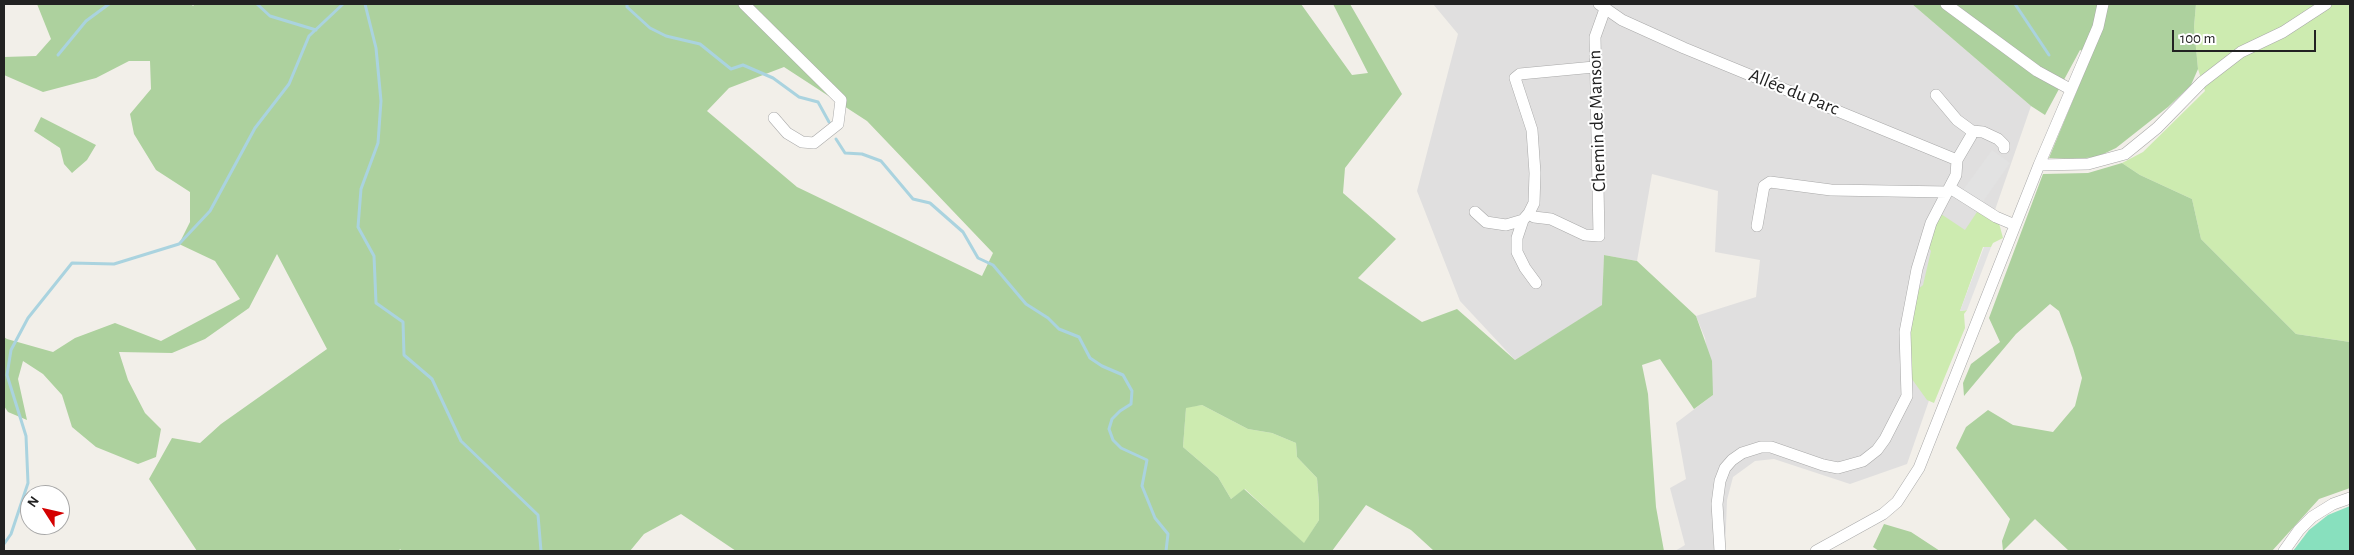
<!DOCTYPE html>
<html>
<head>
<meta charset="utf-8">
<style>
	body { margin:0 }
	#map { position:relative; width:2354px; height:555px; overflow:hidden; background:#f2efe9; font-family:"Alegreya Sans",sans-serif }
	canvas { display:block }
	.frame { position:absolute; inset:0; border:5px solid #222; pointer-events:none }
	.north { position:absolute; left:20px; top:485px; width:50px; height:50px; box-sizing:border-box; background:#fff; border:1px solid #a7a7a7; border-radius:50%; rotate:305deg; font-size:14px; font-weight:700; line-height:20px; text-align:center; color:#222 }
	.north::after { content:''; display:block; margin:auto; width:18px; height:22px; background:#d40000; clip-path:polygon(50% 0,100% 100%,50% 72%,0 100%) }
	.scale { position:absolute; left:2172px; top:30px; width:144px; height:22px; box-sizing:border-box; border:2px solid #222; border-top:0; padding-left:6px; font-size:15px; line-height:18px; white-space:nowrap; color:#222; -webkit-text-stroke:4px #fff; paint-order:stroke }
</style>
</head>
<body>
<div id="map">
<canvas width="2354" height="555"></canvas>
<div class="frame"></div>
<div class="north">N</div>
<div class="scale">100 m</div>
</div>
<script>
const c = document.querySelector('canvas').getContext('2d');
c.lineJoin = 'round';
function fillPath(path, color) { c.fillStyle = color; c.fill(path, 'evenodd'); }
const toPath = rows => new Path2D(rows.map(r => 'M' + r).join(''));
function trace(path, color, width, dash) { c.strokeStyle = color; c.lineWidth = width; c.lineCap = dash ? 'butt' : 'round'; c.setLineDash(dash || []); c.stroke(path); }
function drawText(font, color, halo, rows, align = 'center') {
  c.font = font + ' "Alegreya Sans",sans-serif'; c.lineWidth = 4; c.setLineDash([]); c.textBaseline = 'middle'; c.strokeStyle = halo; c.fillStyle = color; for (const [text, x, y, turn = 0] of rows) {
    c.save(); c.translate(x, y); c.rotate((+turn || 0) * Math.PI / 180); c.textAlign = isNaN(turn) ? turn : align; if (halo) c.strokeText(text, 0, 0); c.fillText(text, 0, 0); c.restore();
  }
}
fillPath(toPath([
	[1433,4,1912,4,2031,106,1907,464,1850,484,1774,459,1755,461,1733,477,1727,500,1725,551,1675,551,1685,545,1670,488,1686,479,1676,423,1713,395,1705,338,1696,316,1756,297,1760,260,1715,252,1718,191,1652,174,1637,261,1604,255,1603,305,1515,360,1460,301,1417,191,1458,34]
]), '#e0dfdf');
fillPath(toPath([
	[2196,4,2350,4,2350,342,2296,334,2201,239,2192,199,2140,175,2122,163,2143,152,2205,91,2198,69,2194,27],
	[1977,212,1999,223,2003,238,1993,243,1991,247,1983,247,1960,311,1967,310,1964,314,1965,328,1934,403,1927,400,1909,375,1909,326,1915,292,1923,285,1931,251,1929,248,1930,234,1941,214,1965,230],
	[1202,405,1248,429,1272,433,1296,443,1297,457,1317,478,1319,503,1319,520,1304,544,1245,489,1231,499,1218,477,1183,447,1186,407]
]), '#cdebb0');
fillPath(toPath([
	[37,4,191,4,193,6,195,4,1301,4,1352,75,1368,73,1333,4,1350,4,1402,94,1345,168,1343,193,1396,239,1358,278,1422,322,1457,309,1515,360,1602,305,1604,255,1637,261,1696,316,1712,361,1713,395,1694,409,1660,359,1642,365,1648,394,1656,507,1664,551,1434,551,1411,530,1366,505,1332,551,736,551,681,514,644,534,630,551,402,551,400,549,399,551,197,551,149,479,172,438,200,443,221,424,327,349,277,254,249,308,205,339,172,353,119,352,128,380,145,413,161,429,156,457,138,464,96,447,72,427,62,395,43,374,23,361,18,379,27,420,8,412,4,406,4,337,7,339,53,352,75,338,115,323,161,341,240,299,215,261,179,244,190,222,190,192,156,170,134,134,130,114,151,89,150,61,129,61,96,78,43,92,4,75,4,57,36,56,51,39],
	[784,67,867,121,993,253,982,276,797,187,707,111,729,88],
	[1202,405,1248,429,1272,433,1296,443,1297,457,1317,478,1319,503,1319,520,1304,543,1244,489,1231,499,1218,477,1183,447,1186,408],
	[1912,4,2196,4,2194,27,2198,69,2191,85,2168,107,2116,148,2097,157,2074,159,2049,158,2092,54,2080,50,2045,115,2031,106],
	[41,117,96,145,87,160,72,173,64,164,60,148,34,131],
	[2122,163,2140,175,2192,199,2201,239,2296,334,2350,342,2350,488,2319,499,2272,551,2069,551,2035,519,2003,551,2002,541,2010,519,1956,448,1966,427,1988,410,2013,425,2053,432,2075,406,2082,378,2073,348,2059,311,2050,304,2016,334,1964,396,1963,383,1971,364,2000,342,1989,318,2043,174,2088,173],
	[1884,524,1911,532,1940,551,1879,551,1873,547]
]), '#add19e');
fillPath(toPath([
	[2350,506,2350,551,2293,551,2309,530,2328,515]
]), '#88e0be');
fillPath(toPath([
	[1992,150,2010,163,1982,203,1963,190],
	[1984,247,1991,247,1967,310,1960,311]
]), '#e2e2e2');
trace(toPath([
	[257,4,270,16,316,30],
	[365,4,376,48,381,101,378,143,361,189,358,227,374,256,376,303,403,322,404,355,432,379,461,441,538,515,541,551],
	[627,4,627,7,650,28,666,36,700,44,731,69,743,65,773,78,799,97,818,102,829,122],
	[2015,4,2049,55],
	[58,55,86,21,109,4],
	[836,139,845,153,862,154,881,161,913,199,930,203,963,232,978,258,993,265,1026,304,1048,318,1059,329,1079,337,1090,358,1102,366,1123,375,1132,391,1131,404,1120,411,1112,419,1109,429,1113,440,1121,448,1147,460,1142,486,1155,518,1168,534,1166,551],
	[4,544,11,534,28,483,26,436,7,375,11,350,28,318,72,263,114,264,179,244,210,211,255,128,289,84,309,36,343,4]
]), '#aad3df', 3);
const minor = toPath([
	[744,4,841,100,838,124,814,143,802,142,787,133,774,118],
	[1599,4,1622,20,1684,48,1957,160,1956,175,1931,223,1917,269,1905,332,1907,396,1885,439,1877,450,1863,461,1838,468,1823,465,1771,447,1761,447,1742,453,1732,460,1725,468,1720,481,1717,504,1720,551],
	[1946,4,2037,71,2070,89],
	[1594,67,1520,74,1515,78,1532,130,1535,173,1534,203,1529,213,1534,217,1551,219,1585,235,1599,236,1595,37,1605,9],
	[1936,95,1957,120,1972,131,1971,136,1957,160],
	[1972,131,1983,132,1998,139,2004,145,2004,148],
	[2039,165,2088,164,2125,154,2157,128,2202,82,2241,52,2283,32,2326,4],
	[1950,188,1996,217,2015,225],
	[1475,212,1486,222,1506,225,1523,220],
	[1529,213,1523,220,1517,238,1517,252,1525,268,1536,283],
	[1757,226,1764,186,1770,182,1831,190,1947,192],
	[1816,551,1883,514,1897,502,1919,468,2039,165,2098,27,2103,4],
	[2284,551,2299,530,2312,517,2333,504,2350,498]
]);
trace(minor, '#a9a9a9', 12);
trace(minor, '#fff', 11);
drawText('19px', '#222', '#fff', [
	["Allée du Parc",1794,92,22],
	["Chemin de Manson",1597,121,-92]
]);
</script>
</body>
</html>
